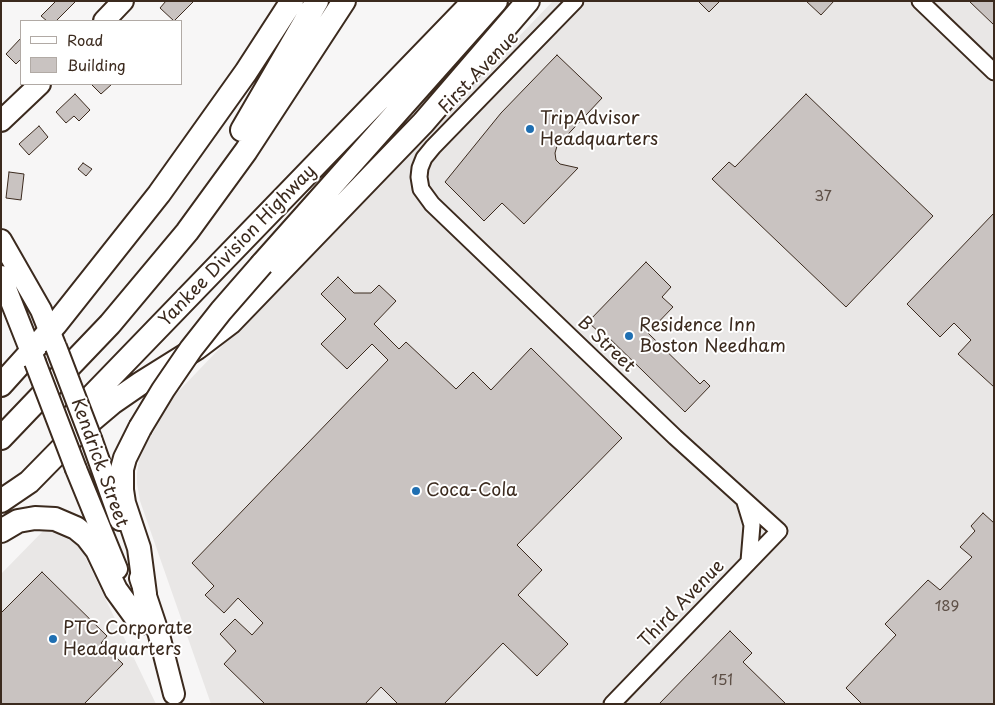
<!DOCTYPE html>
<html>
<head>
<meta charset="utf-8">
<style>
	body { margin:0 }
	#map { position:relative; width:995px; height:705px; overflow:hidden; background:#f7f6f6; font-family:"Playpen Sans",sans-serif }
	canvas { display:block }
	.frame { position:absolute; inset:0; border:2px solid #3b2a1e; pointer-events:none }
	.legend { position:absolute; left:20px; top:20px; width:162px; height:65px; box-sizing:border-box; background:#fff; border:1px solid #b1aaa5; margin:0; padding:6px 9px; list-style:none; font-size:15px; color:#3b2a1e }
	.legend li { display:flex; align-items:center; gap:10px; height:25px }
	.legend b { width:25px; border:1px solid #b1aaa5 }
</style>
</head>
<body>
<div id="map">
<canvas width="995" height="705"></canvas>
<div class="frame"></div>
<ul class="legend">
<li><b style="height:6px;background:#fff"></b>Road</li>
<li><b style="height:14px;background:#c9c3c1"></b>Building</li>
</ul>
</div>
<script>
const c = document.querySelector('canvas').getContext('2d');
c.lineJoin = 'round';
function fillPath(path, color) { c.fillStyle = color; c.fill(path, 'evenodd'); }
const toPath = rows => new Path2D(rows.map(r => 'M' + r).join(''));
function trace(path, color, width, dash) { c.strokeStyle = color; c.lineWidth = width; c.lineCap = dash ? 'butt' : 'round'; c.setLineDash(dash || []); c.stroke(path); }
function drawText(font, color, halo, rows, align = 'center') {
  c.font = font + ' "Playpen Sans",sans-serif'; c.lineWidth = 4; c.setLineDash([]); c.textBaseline = 'middle'; c.strokeStyle = halo; c.fillStyle = color; for (const [text, x, y, turn = 0] of rows) {
    c.save(); c.translate(x, y); c.rotate((+turn || 0) * Math.PI / 180); c.textAlign = isNaN(turn) ? turn : align; if (halo) c.strokeText(text, 0, 0); c.fillText(text, 0, 0); c.restore();
  }
}
fillPath(toPath([
	[553,1,994,1,994,704,211,704,140,501,137,484,137,473,139,461,145,447,173,397],
	[45,529,79,544,156,704,1,704,1,574]
]), '#e9e7e6');
const building = toPath([
	[56,1,76,1,56,21,47,21,41,16,56,1],
	[166,1,194,1,174,21,160,8,166,1],
	[698,1,720,1,709,12,698,1],
	[806,1,834,1,821,15,806,1],
	[969,1,994,1,994,25,969,1],
	[21,38,21,59,16,64,6,54,21,38],
	[557,55,602,98,557,146,555,153,556,160,560,164,578,168,524,224,502,203,484,221,445,182,501,113,557,55],
	[91,84,112,84,101,94,91,84],
	[75,94,90,110,79,121,74,116,66,123,56,112,75,94],
	[806,94,933,216,846,307,712,179,729,162,735,167,806,94],
	[39,126,48,137,29,155,19,144,39,126],
	[83,163,92,169,86,176,78,169,83,163],
	[9,172,24,174,21,200,6,198,9,172],
	[994,213,994,387,958,354,971,340,954,323,940,337,907,304,994,213],
	[646,262,671,287,662,297,673,307,648,333,700,384,704,380,710,386,685,412,603,332,601,334,588,322,646,262],
	[338,277,354,293,371,293,379,285,396,301,374,324,399,349,406,342,456,389,473,372,491,390,531,348,622,438,517,545,542,570,518,595,568,644,537,676,503,643,444,704,398,704,381,687,365,704,265,704,224,664,236,651,220,634,235,619,252,635,263,623,238,598,224,613,205,595,214,586,192,563,388,360,372,344,347,369,321,344,346,319,321,294,338,277],
	[983,513,994,523,994,704,862,704,846,688,896,635,885,624,928,580,940,590,972,557,960,547,975,531,971,526,983,513],
	[42,572,107,636,101,643,123,664,84,704,1,704,1,613,42,572],
	[730,631,752,653,743,662,786,704,659,704,730,631]
]);
fillPath(building, '#c9c3c1');
trace(building, '#3b2a1e', 1);
const minor = toPath([
	[575,1,433,147,424,158,420,168,419,177,421,189,432,204,675,437,779,531,612,704],
	[920,1,994,72],
	[745,502,752,525,749,561]
]);
const major = toPath([
	[104,21,123,1],
	[1,121,40,84],
	[1,240,41,310,55,345],
	[1,276,35,362],
	[92,441,120,520],
	[76,469,117,569],
	[140,578,159,635,174,694]
]);
const highway = toPath([
	[242,130,317,1],
	[262,264,496,1],
	[1,385,56,324,159,194,246,72,292,1],
	[66,423,474,1],
	[140,428,125,458,122,469,122,490,124,503,139,548,145,594],
	[1,438,110,324,187,232,246,151,344,1],
	[1,501,29,482,80,430,112,403,141,383,197,348,230,323,423,123,528,1],
	[1,531,18,521,35,518,55,519,76,528,87,537,97,550,116,590,140,623]
]);
trace(minor, '#3b2a1e', 19);
trace(major, '#3b2a1e', 24);
trace(highway, '#3b2a1e', 26);
trace(minor, '#fff', 15);
trace(major, '#fff', 20);
trace(highway, '#fff', 22);
const majorBridge = toPath([
	[56,347,92,441],
	[35,362,76,469]
]);
const highwayBridge = toPath([
	[140,428,163,390,191,349,221,311,262,264]
]);
trace(majorBridge, '#3b2a1e', 24, []);
trace(highwayBridge, '#3b2a1e', 26, []);
trace(majorBridge, '#fff', 20);
trace(highwayBridge, '#fff', 22);
for (const [x, y, r, color] of [
	[530,129,5,"#1f6fb2"],
	[629,336,5,"#1f6fb2"],
	[416,491,5,"#1f6fb2"],
	[53,639,5,"#1f6fb2"]
]) { const dot = new Path2D(); dot.arc(x, y, r, 0, 2 * Math.PI); c.fillStyle = color; c.fill(dot); trace(dot, '#fff', 2); }
drawText('15px', '#5e5047', null, [
	["37",823,197],
	["189",947,607],
	["151",722,681]
]);
drawText('18px', '#3b2a1e', '#fff', [
	["First Avenue",479,73,-46],
	["Yankee Division Highway",238,246,-46],
	["B Street",606,345,44],
	["Kendrick Street",99,463,70],
	["Third Avenue",682,604,-46]
]);
drawText('18px', '#3b2a1e', '#fff', [
	["TripAdvisor",540,119],
	["Headquarters",540,140],
	["Residence Inn",639,326],
	["Boston Needham",639,347],
	["Coca-Cola",426,491],
	["PTC Corporate",63,629],
	["Headquarters",63,650]
], 'left');
</script>
</body>
</html>
